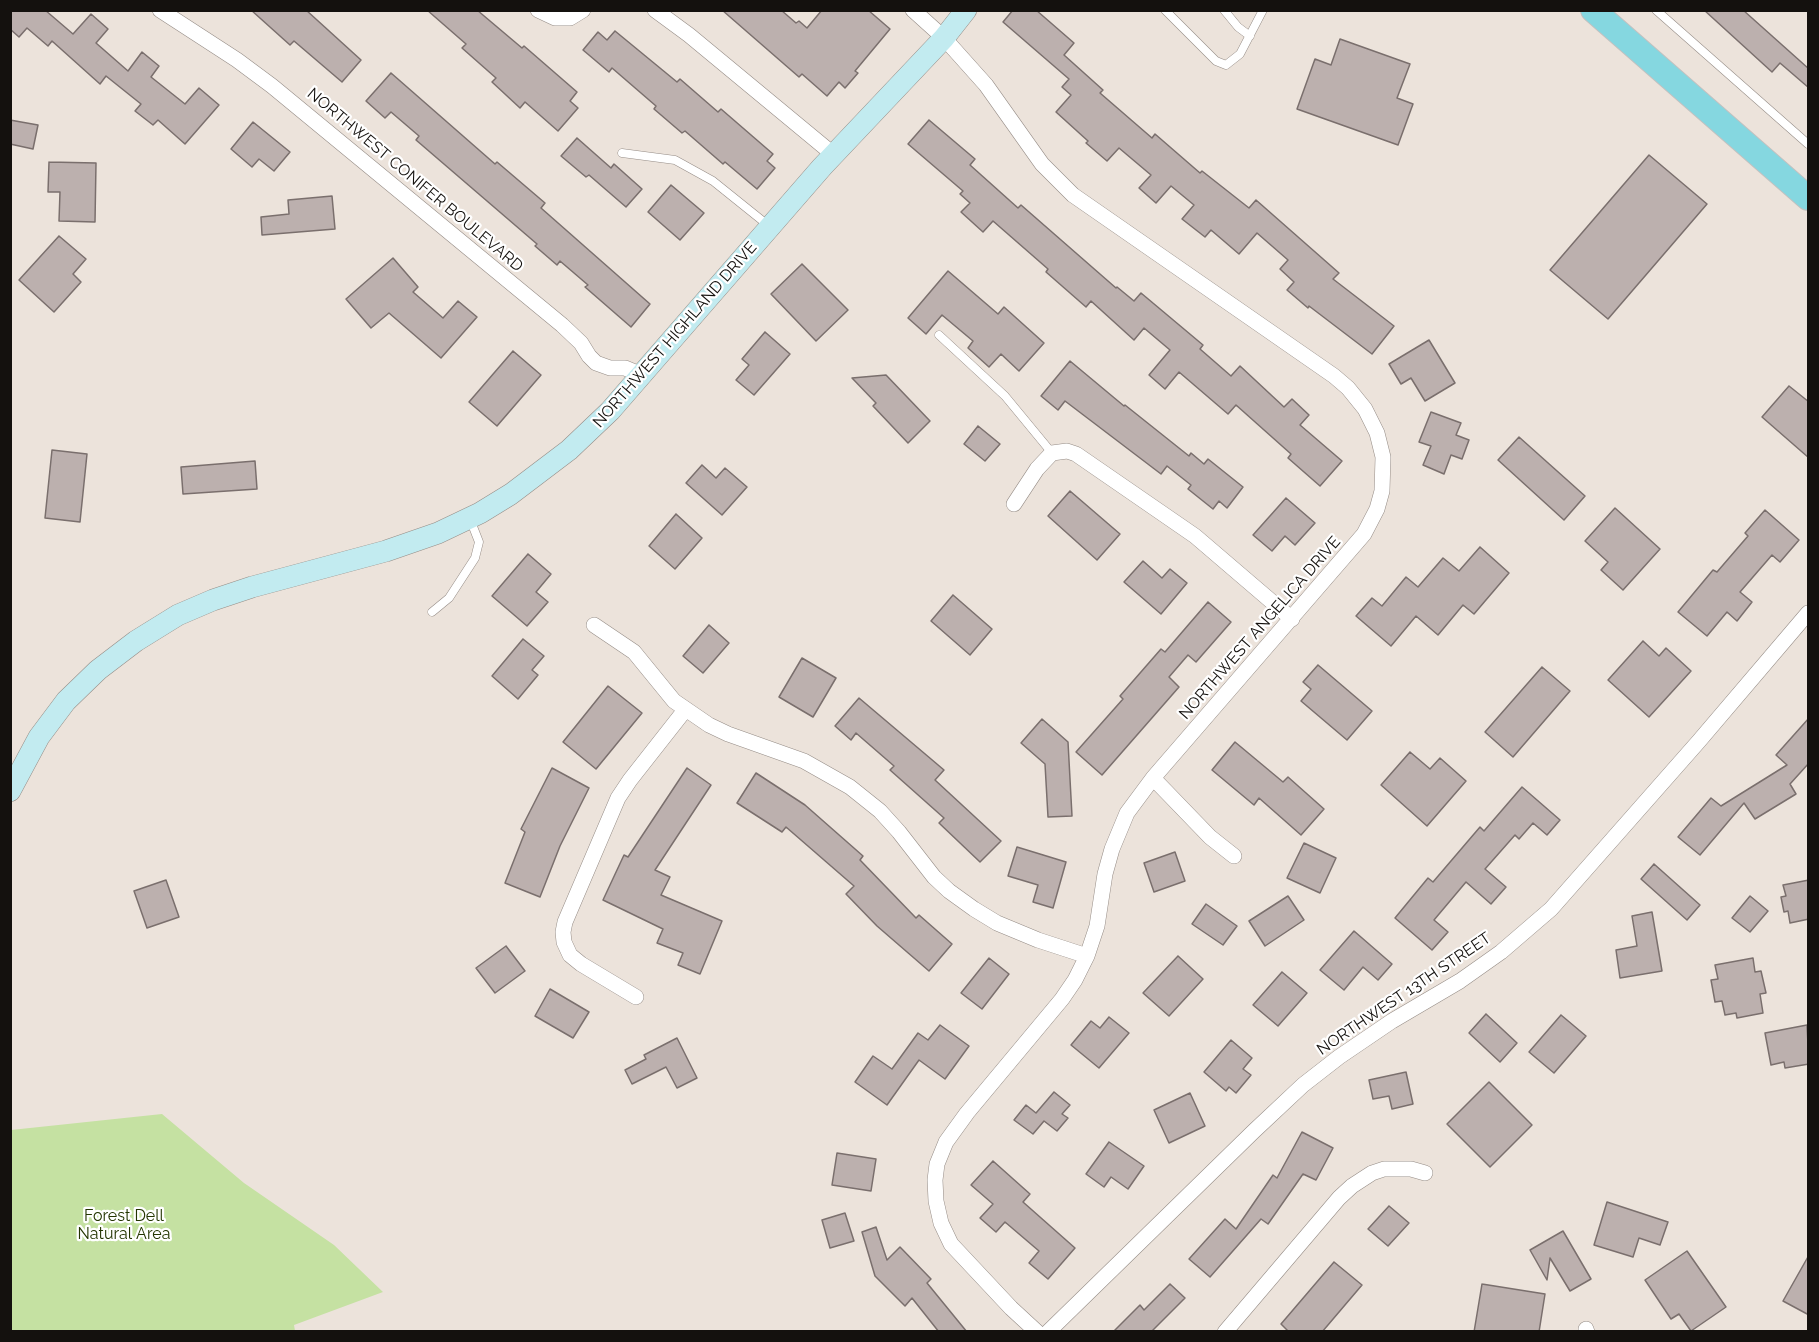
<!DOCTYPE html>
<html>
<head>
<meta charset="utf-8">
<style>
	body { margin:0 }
	#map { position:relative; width:1819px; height:1342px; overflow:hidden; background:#ece3db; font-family:Raleway,sans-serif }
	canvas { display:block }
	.frame { position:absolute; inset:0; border:12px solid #14110e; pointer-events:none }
</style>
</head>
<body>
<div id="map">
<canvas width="1819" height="1342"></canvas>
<div class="frame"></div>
</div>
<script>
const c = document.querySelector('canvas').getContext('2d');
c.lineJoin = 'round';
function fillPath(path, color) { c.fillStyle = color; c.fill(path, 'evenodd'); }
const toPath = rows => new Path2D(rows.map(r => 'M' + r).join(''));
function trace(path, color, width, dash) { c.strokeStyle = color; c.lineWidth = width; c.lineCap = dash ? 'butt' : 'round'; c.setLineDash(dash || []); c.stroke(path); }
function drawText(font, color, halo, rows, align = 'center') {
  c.font = font + ' Raleway,sans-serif'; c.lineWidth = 4.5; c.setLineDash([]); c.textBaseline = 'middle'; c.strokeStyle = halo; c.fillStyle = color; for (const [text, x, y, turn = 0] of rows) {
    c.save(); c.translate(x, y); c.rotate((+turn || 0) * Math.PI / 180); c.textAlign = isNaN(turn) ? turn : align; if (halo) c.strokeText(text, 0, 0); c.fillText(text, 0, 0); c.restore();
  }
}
fillPath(toPath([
	[162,1114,244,1183,334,1245,383,1292,294,1325,295,1331,11,1331,11,1130]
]), '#c5e1a2');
const building = toPath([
	[10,10,45,10,73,34,91,14,108,29,96,43,128,71,142,52,159,66,151,77,185,104,199,88,219,105,185,144,158,120,153,125,135,111,141,104,106,76,100,84,52,41,48,46,27,28,19,37,10,29,10,10],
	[251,10,306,10,361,60,342,82,294,41,290,45,251,10],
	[427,10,477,10,522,48,524,46,577,92,570,101,578,108,558,131,525,102,520,108,492,82,496,78,462,48,466,44,427,10],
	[722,10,781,10,796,23,799,21,807,28,822,10,868,10,890,29,855,71,858,73,845,88,839,82,827,96,802,74,799,77,722,10],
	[1013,10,1036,10,1074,43,1064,55,1103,90,1100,93,1152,138,1155,134,1200,173,1202,171,1249,208,1256,200,1339,273,1333,279,1394,326,1372,354,1309,306,1308,308,1287,290,1294,282,1280,269,1288,260,1257,233,1239,254,1211,230,1205,237,1182,219,1194,205,1171,186,1156,203,1139,188,1151,175,1119,148,1107,161,1086,143,1088,141,1056,112,1071,95,1062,87,1069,79,1003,22,1013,10],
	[1704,10,1743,10,1809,69,1809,88,1780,63,1772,72,1704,10],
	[615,31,677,82,680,79,718,112,721,109,773,154,767,161,775,168,757,189,725,162,723,164,685,131,682,133,654,109,656,106,612,68,609,72,583,50,598,32,607,40,615,31],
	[1340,39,1410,64,1397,98,1413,104,1398,145,1297,109,1315,59,1331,65,1340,39],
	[391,73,495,164,497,162,545,203,541,208,650,304,631,327,585,287,588,285,560,261,557,265,535,246,537,244,416,140,419,136,391,112,385,118,366,101,391,73],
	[10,120,38,125,33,149,10,144,10,120],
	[929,120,975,159,970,165,1018,208,1021,205,1116,288,1117,287,1134,301,1141,293,1203,345,1200,349,1231,376,1240,366,1284,407,1292,399,1309,415,1300,425,1342,461,1320,486,1288,458,1291,454,1236,405,1228,414,1179,372,1165,389,1149,375,1170,350,1144,328,1134,340,1091,301,1086,307,1046,272,1048,269,993,221,983,232,961,212,970,203,960,194,963,191,908,144,929,120],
	[253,122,290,152,274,171,259,159,252,167,231,149,253,122],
	[577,138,611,168,614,164,642,189,626,207,589,175,586,177,561,156,577,138],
	[1649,155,1707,204,1608,319,1550,270,1649,155],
	[49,162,96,163,95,222,59,221,60,192,48,192,49,162],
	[671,185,704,213,680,240,648,212,671,185],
	[332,196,335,229,262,235,261,217,289,214,288,200,332,196],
	[59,236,86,259,73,274,81,282,54,312,19,280,59,236],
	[393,258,418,287,413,292,443,318,458,301,477,317,441,358,389,313,371,328,346,299,393,258],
	[802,264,848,310,816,341,771,294,802,264],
	[948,271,998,314,1004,307,1044,343,1019,371,1001,354,989,367,968,348,973,341,942,315,926,334,908,318,948,271],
	[765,332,790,354,754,395,736,380,749,365,742,359,765,332],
	[1429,340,1455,383,1425,401,1411,378,1401,384,1389,364,1429,340],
	[513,351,541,375,497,426,469,402,513,351],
	[1070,361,1124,406,1125,405,1189,456,1191,453,1204,464,1208,459,1243,487,1227,508,1219,501,1213,509,1188,489,1191,485,1167,466,1161,474,1065,401,1058,410,1041,396,1070,361],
	[886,375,930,421,908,443,873,406,876,403,852,378,886,375],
	[1789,386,1809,402,1809,458,1762,417,1789,386],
	[1431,412,1461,423,1456,435,1469,440,1462,459,1451,455,1444,474,1423,465,1431,446,1419,442,1431,412],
	[978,426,1000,444,985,461,964,444,978,426],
	[1519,437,1585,496,1564,520,1498,460,1519,437],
	[52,450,87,454,80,522,45,518,52,450],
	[255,461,257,489,183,494,181,467,255,461],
	[702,465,716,478,725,468,747,487,722,515,686,483,702,465],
	[1070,491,1120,534,1097,560,1048,516,1070,491],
	[1286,498,1315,523,1295,545,1285,536,1272,551,1253,535,1286,498],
	[1615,508,1660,549,1623,590,1601,570,1608,562,1585,541,1615,508],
	[1765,510,1799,540,1780,562,1772,555,1740,592,1752,602,1737,621,1727,612,1707,636,1678,612,1713,570,1717,572,1748,536,1745,533,1765,510],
	[676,514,702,538,675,569,649,546,676,514],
	[1480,547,1509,573,1474,614,1463,605,1438,635,1416,616,1391,646,1356,616,1372,598,1382,606,1406,577,1418,587,1443,558,1459,571,1480,547],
	[528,554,551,574,536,592,548,602,527,626,492,596,528,554],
	[1143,561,1162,578,1170,569,1187,583,1161,614,1124,582,1143,561],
	[953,595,992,629,970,655,931,621,953,595],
	[1208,602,1231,622,1196,662,1188,655,1169,677,1179,687,1102,775,1076,752,1123,699,1120,696,1161,649,1165,652,1208,602],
	[709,625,729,643,703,673,683,656,709,625],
	[523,639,544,656,532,670,538,675,518,699,492,676,523,639],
	[1643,641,1659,656,1666,648,1691,671,1649,717,1608,680,1643,641],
	[802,658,836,678,813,717,779,697,802,658],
	[1318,665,1372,711,1347,740,1301,701,1311,689,1303,682,1318,665],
	[1542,667,1570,691,1513,757,1485,732,1542,667],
	[608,686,642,713,596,769,563,742,608,686],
	[859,698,944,770,935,780,1001,841,980,862,939,823,944,818,890,770,894,766,856,733,851,740,835,726,859,698],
	[1809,718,1809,763,1790,784,1796,794,1755,819,1744,803,1700,855,1678,837,1711,798,1721,806,1787,765,1776,755,1809,718],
	[1042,719,1068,742,1072,816,1048,817,1045,764,1021,743,1042,719],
	[1235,742,1283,782,1288,777,1324,809,1301,835,1259,798,1254,805,1212,770,1235,742],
	[1410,752,1430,769,1440,758,1466,781,1427,826,1381,785,1410,752],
	[552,768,589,788,560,846,540,897,505,883,525,832,521,829,552,768],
	[687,768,711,785,655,870,670,877,661,895,722,921,700,974,678,965,683,953,657,943,663,929,603,900,624,855,628,857,687,768],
	[756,773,805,805,863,856,860,860,916,918,919,915,952,944,929,971,877,926,846,894,854,886,786,827,782,832,737,803,756,773],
	[1522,787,1560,820,1547,835,1533,823,1519,839,1515,835,1485,869,1506,887,1491,904,1466,882,1434,920,1448,932,1432,950,1395,918,1428,878,1433,882,1480,827,1484,831,1522,787],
	[1304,843,1336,858,1320,893,1287,878,1304,843],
	[1017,847,1066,862,1053,908,1033,902,1038,885,1008,876,1017,847],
	[1175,852,1185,881,1154,892,1144,863,1175,852],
	[1654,864,1700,905,1687,920,1641,879,1654,864],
	[166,880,179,917,147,928,134,891,166,880],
	[1809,880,1809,919,1790,923,1788,911,1784,912,1781,897,1786,896,1783,885,1809,880],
	[1288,896,1304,920,1265,946,1249,921,1288,896],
	[1750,896,1768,911,1750,932,1732,918,1750,896],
	[1206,904,1237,926,1223,945,1192,924,1206,904],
	[1652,912,1662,971,1620,978,1616,950,1637,946,1632,916,1652,912],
	[1354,931,1392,964,1378,980,1363,967,1344,990,1320,970,1354,931],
	[506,946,525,971,495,993,476,968,506,946],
	[1178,956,1203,979,1169,1016,1143,993,1178,956],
	[989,958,1009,974,982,1009,961,993,989,958],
	[1753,958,1755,972,1761,971,1766,993,1760,994,1763,1013,1737,1018,1736,1013,1725,1015,1722,1001,1715,1002,1711,980,1718,979,1715,965,1753,958],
	[1282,972,1307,993,1278,1026,1253,1005,1282,972],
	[550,989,589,1012,573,1038,535,1016,550,989],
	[1486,1014,1517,1043,1500,1062,1469,1033,1486,1014],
	[1561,1015,1586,1036,1554,1073,1529,1052,1561,1015],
	[1109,1017,1129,1033,1099,1068,1071,1045,1091,1021,1100,1028,1109,1017],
	[940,1025,969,1046,945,1079,919,1060,887,1105,855,1082,873,1056,892,1069,918,1033,928,1040,940,1025],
	[1807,1025,1809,1064,1785,1068,1784,1062,1771,1065,1765,1033,1807,1025],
	[677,1038,697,1078,677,1088,666,1067,632,1084,625,1070,646,1059,644,1055,677,1038],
	[1231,1040,1252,1058,1243,1069,1251,1075,1236,1093,1229,1087,1226,1091,1204,1072,1231,1040],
	[1406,1072,1413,1104,1392,1109,1389,1096,1373,1099,1369,1080,1406,1072],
	[1489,1082,1532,1125,1490,1167,1447,1124,1489,1082],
	[1054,1092,1070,1105,1062,1114,1068,1118,1057,1131,1044,1121,1033,1134,1014,1120,1026,1105,1036,1113,1054,1092],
	[1190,1093,1205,1126,1169,1143,1154,1110,1190,1093],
	[1302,1132,1333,1148,1316,1180,1303,1174,1268,1224,1261,1219,1210,1277,1189,1259,1225,1219,1236,1229,1273,1175,1277,1178,1302,1132],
	[1109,1142,1144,1166,1128,1189,1111,1177,1104,1187,1086,1174,1109,1142],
	[837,1153,876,1159,871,1191,832,1185,837,1153],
	[993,1161,1030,1194,1023,1202,1075,1248,1048,1279,1029,1263,1039,1251,1005,1222,996,1232,980,1218,993,1204,971,1185,993,1161],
	[1607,1202,1668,1222,1660,1245,1639,1238,1633,1257,1594,1245,1607,1202],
	[1389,1206,1409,1223,1388,1246,1368,1229,1389,1206],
	[845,1213,854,1241,830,1248,822,1220,845,1213],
	[876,1227,887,1260,900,1247,931,1279,927,1283,967,1332,939,1332,912,1298,905,1306,875,1276,862,1232,876,1227],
	[1563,1231,1591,1279,1570,1291,1550,1258,1547,1280,1530,1250,1563,1231],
	[1687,1251,1726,1307,1691,1331,1679,1314,1671,1319,1645,1280,1687,1251],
	[1809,1255,1809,1315,1783,1301,1809,1255],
	[1334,1262,1362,1285,1322,1332,1289,1332,1281,1324,1334,1262],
	[1170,1284,1185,1298,1151,1332,1113,1332,1140,1305,1144,1310,1170,1284],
	[1482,1284,1545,1294,1539,1332,1474,1332,1482,1284]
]);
fillPath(building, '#bcb0ae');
trace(building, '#7a6f6d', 1.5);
const lane = toPath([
	[1165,10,1216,61,1226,65,1240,54,1263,10],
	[1224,10,1238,27,1250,36],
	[1656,10,1808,144],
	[622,153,675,160,713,181,769,226],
	[939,335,1005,396,1052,453],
	[432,612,449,598,475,558,479,542,470,519]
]);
const street = toPath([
	[160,10,237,60,272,86,562,325,581,343,589,356,596,363,610,368,625,368,642,375],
	[538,10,555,18,570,18,583,10],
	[655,10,689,35,834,155],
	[913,10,944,38,986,85,1042,164,1073,195,1334,376,1348,388,1365,409,1377,433,1383,457,1382,491,1377,509,1364,534,1153,778,1127,813,1112,849,1105,874,1097,926,1087,956,1075,980,1062,999,967,1113,946,1142,937,1164,935,1180,936,1201,941,1223,951,1244,1011,1308,1037,1332],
	[1014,504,1037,469,1052,453,1067,451,1076,454,1195,536,1292,619],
	[594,625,634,652,674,701,709,725,728,734,804,761,850,787,880,811,899,832,934,877,949,891,974,909,997,923,1038,940,1087,956],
	[1153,778,1210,837,1234,856],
	[636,997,581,964,570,955,564,942,563,932,565,922,618,798,630,780,685,710],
	[1586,1329,1587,1332],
	[1048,1332,1254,1131,1303,1085,1339,1057,1392,1021,1460,981,1501,952,1551,909,1699,741,1808,613],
	[1225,1332,1339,1198,1352,1186,1372,1173,1384,1169,1411,1169,1425,1173]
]);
const secondary = toPath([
	[10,791,39,737,66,701,98,670,136,641,178,615,213,600,252,587,386,551,438,533,480,513,511,494,569,450,610,411,822,167,944,38,966,10]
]);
const primary = toPath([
	[1593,10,1808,198]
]);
trace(lane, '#958c86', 9);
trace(street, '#958c86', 16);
trace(secondary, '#958c86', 22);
trace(primary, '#c2c1c0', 26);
trace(lane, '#fff', 8);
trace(street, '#fff', 15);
trace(secondary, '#c2ebf0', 21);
trace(primary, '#85d7e0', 24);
drawText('16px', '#14110e', '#fff', [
	["NORTHWEST CONIFER BOULEVARD",415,180,40],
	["NORTHWEST HIGHLAND DRIVE",675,335,-49],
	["NORTHWEST ANGELICA DRIVE",1260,628,-49],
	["NORTHWEST 13TH STREET",1404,994,-34]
]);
drawText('16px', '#233500', '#fff', [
	["Forest Dell",124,1216],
	["Natural Area",124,1234]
]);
</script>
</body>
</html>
